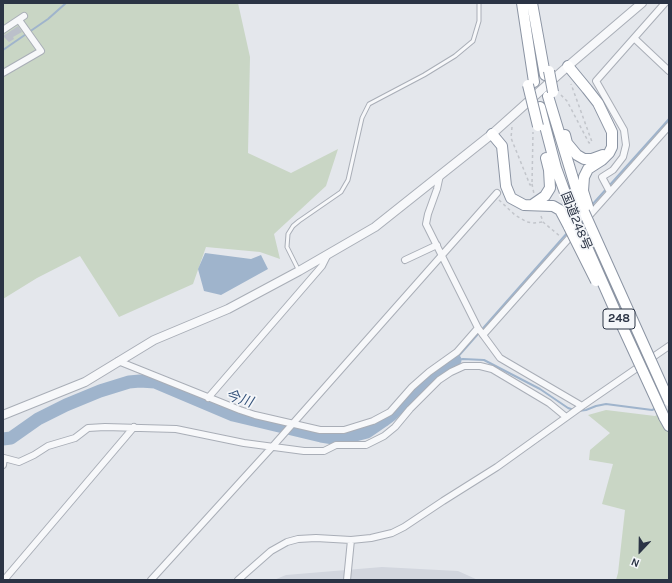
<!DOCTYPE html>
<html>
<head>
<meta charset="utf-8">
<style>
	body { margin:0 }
	#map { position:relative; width:672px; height:583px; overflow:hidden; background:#e4e7ec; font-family:Karla,sans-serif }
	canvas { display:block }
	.frame { position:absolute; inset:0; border:4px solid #2b3445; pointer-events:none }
	.north { position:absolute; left:620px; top:531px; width:40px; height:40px; -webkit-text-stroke:3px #f4f6f9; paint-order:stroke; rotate:202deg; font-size:11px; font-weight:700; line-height:16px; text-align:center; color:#2b3445 }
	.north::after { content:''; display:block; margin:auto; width:14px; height:18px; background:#2b3445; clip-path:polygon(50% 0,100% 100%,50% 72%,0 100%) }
</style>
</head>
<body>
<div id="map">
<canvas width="672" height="583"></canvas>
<div class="frame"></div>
<div class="north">N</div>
</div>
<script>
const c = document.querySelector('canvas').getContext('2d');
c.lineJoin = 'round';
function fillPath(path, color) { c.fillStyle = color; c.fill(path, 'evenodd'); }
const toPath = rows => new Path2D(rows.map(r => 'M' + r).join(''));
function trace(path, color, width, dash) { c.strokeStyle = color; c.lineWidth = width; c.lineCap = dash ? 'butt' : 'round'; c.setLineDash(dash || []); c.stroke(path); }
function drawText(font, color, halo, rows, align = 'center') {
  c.font = font + ' Karla,"Noto Sans JP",sans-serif'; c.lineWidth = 3.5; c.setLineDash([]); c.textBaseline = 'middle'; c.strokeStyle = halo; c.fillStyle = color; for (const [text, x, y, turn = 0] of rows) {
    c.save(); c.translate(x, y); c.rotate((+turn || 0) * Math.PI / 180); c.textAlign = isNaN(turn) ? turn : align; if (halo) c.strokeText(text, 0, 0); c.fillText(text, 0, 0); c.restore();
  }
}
fillPath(toPath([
	[382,567,458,571,478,580,274,580,286,575]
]), '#d2d6de');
fillPath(toPath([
	[3,3,238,3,250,57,248,153,291,173,338,149,326,186,274,234,280,259,260,252,206,247,193,284,119,317,80,256,37,278,3,299],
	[669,409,669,580,616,580,618,573,625,510,602,504,613,464,589,460,590,450,610,433,588,415,606,410,655,416]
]), '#c9d6c5');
fillPath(toPath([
	[205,253,251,259,261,255,268,269,221,295,204,291,198,269]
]), '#9fb4cc');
trace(toPath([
	[3,50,48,19,66,3],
	[591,206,669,119],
	[455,360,568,232],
	[456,360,463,359,484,360,540,389,568,408,574,410],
	[578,411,586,410,596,406,606,404,652,410,657,408]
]), '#9fb4cc', 2);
trace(toPath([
	[3,439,11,438,38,419,66,405,100,391,129,382,140,381,155,382,233,415,321,436,340,439,367,432,383,421,391,415,438,370,455,360]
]), '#9fb4cc', 13);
fillPath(toPath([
	[18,26,22,32,13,37,14,39,9,42,3,36]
]), '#bbc0ca');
const service = toPath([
	[298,269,287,247,288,234,293,226,299,221,341,192,348,180,362,118,369,104,424,75,455,56,473,41,479,21,479,3]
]);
const minor = toPath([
	[3,30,24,16],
	[634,38,669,71],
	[3,73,41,51,19,20],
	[440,175,437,189,428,214,426,224,478,328,500,358,582,406],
	[610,192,602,177,613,170,623,157,626,145,624,130,596,81,665,3],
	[405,260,437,245],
	[483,335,669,126],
	[118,361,240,410,255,415,320,430,344,430,373,421,390,412,412,387,429,372,457,352,478,328],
	[208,398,322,266,327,256],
	[3,465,4,458,19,462,34,455,48,446,75,438,88,428,105,427,176,429,244,443,304,451,324,451,336,445,366,445,384,436,395,427,410,409,439,380,451,372,464,366,480,366,492,369,549,403,566,417],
	[4,580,134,427],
	[151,580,273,446,497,193],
	[238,580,271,551,287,542,298,539,316,538,351,540,371,538,392,533,404,527,443,501,497,467,582,406,669,346],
	[347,580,351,540]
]);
const tertiary = toPath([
	[3,415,85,382,154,340,228,309,299,271,375,227,492,134,568,66,642,3]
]);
const trunk = toPath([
	[522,3,534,82],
	[532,3,545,75],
	[568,66,587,89,598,103,612,132,612,147,609,153,602,160,588,169,584,177,583,191,588,207],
	[548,96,581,205],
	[540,107,556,168,575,220],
	[492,134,502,146,506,186,511,198,524,205,553,206,560,210,569,227],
	[565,135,567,143,577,155,584,159,592,159,603,155],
	[532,205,545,196,550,188,549,170,546,158],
	[664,417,669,426]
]);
trace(service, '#a9aeb7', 5);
trace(minor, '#a9aeb7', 8);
trace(tertiary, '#a9aeb7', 10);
trace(trunk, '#8b94a3', 12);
trace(toPath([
	[561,95,567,101,589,143,592,142,571,84],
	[512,127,511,138,530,185,532,184,533,132],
	[532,184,534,194],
	[499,200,515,215,527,222,534,223,543,222],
	[541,216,543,222,561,237]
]), '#c2c5cb', 1.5, [3, 3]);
trace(service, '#f7f8fa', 3);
trace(minor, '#f7f8fa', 6);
trace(tertiary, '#f7f8fa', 8);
trace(trunk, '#fff', 10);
const trunkBridge = toPath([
	[549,71,553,92],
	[528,85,538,126],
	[584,212,669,401],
	[575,220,617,315,664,417],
	[569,227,596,281]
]);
trace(trunkBridge, '#8b94a3', 12, []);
trace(trunkBridge, '#fff', 10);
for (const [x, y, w] of [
	[619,319,32]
]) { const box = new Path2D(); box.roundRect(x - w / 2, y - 10, w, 20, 3); c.fillStyle = '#f4f6f9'; c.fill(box); trace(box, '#2b3445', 1); }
drawText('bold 12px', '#2b3445', null, [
	["248",619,319]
]);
drawText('13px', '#2b3445', '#f4f6f9', [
	["国道248号",576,221,68]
]);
drawText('italic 14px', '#34527a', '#f4f6f9', [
	["今川",239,399,18]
]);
</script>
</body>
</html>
